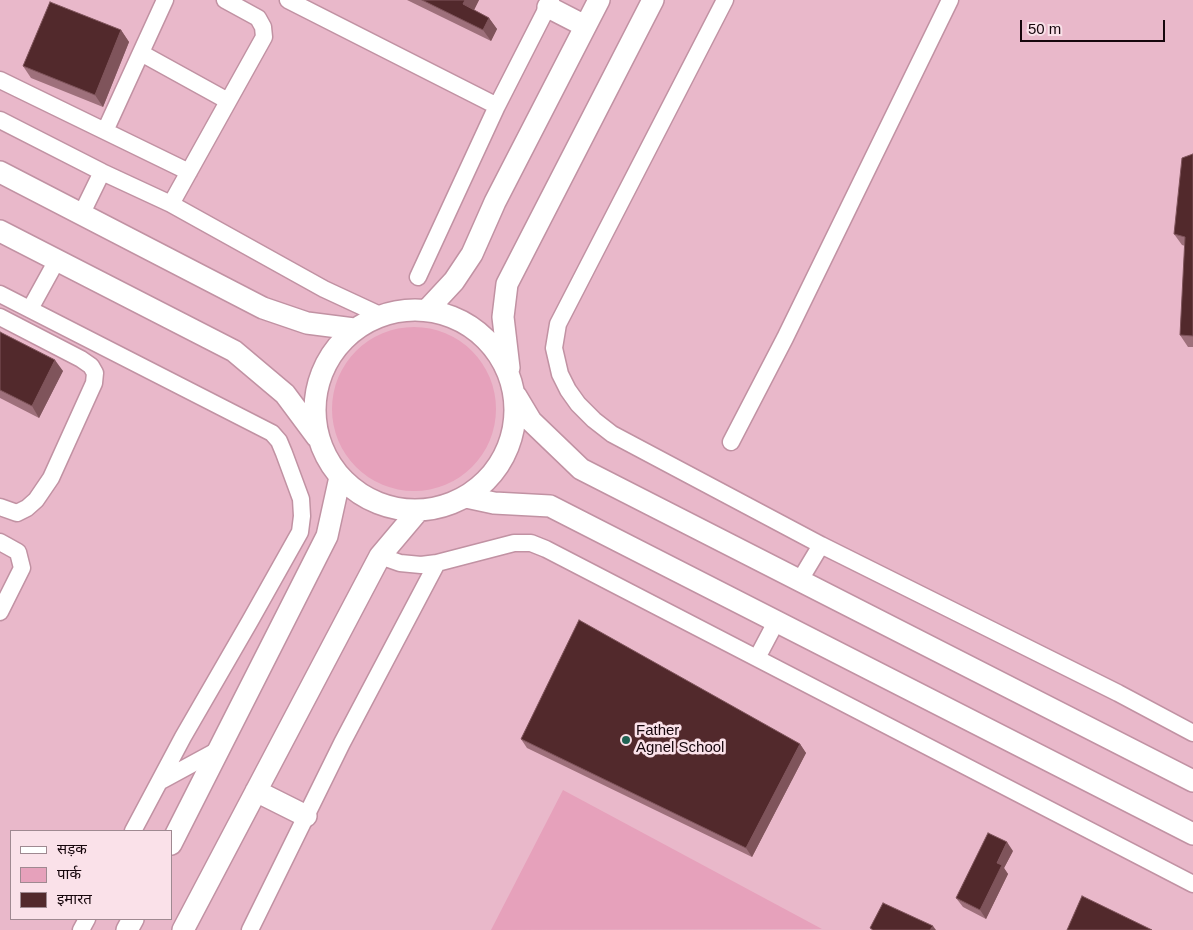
<!DOCTYPE html>
<html>
<head>
<meta charset="utf-8">
<style>
	body { margin:0 }
	#map { position:relative; width:1193px; height:930px; overflow:hidden; background:#e9b8ca; font-family:Arial,"Noto Sans Devanagari",sans-serif }
	canvas { display:block }
	.legend { position:absolute; left:10px; top:830px; width:162px; height:90px; box-sizing:border-box; background:#fae1e9; border:1px solid #9f8991; margin:0; padding:6px 9px; list-style:none; font-size:15px; color:#16060c }
	.legend li { display:flex; align-items:center; gap:10px; height:25px }
	.legend b { width:25px; border:1px solid #9f8991 }
	.scale { position:absolute; left:1020px; top:20px; width:145px; height:22px; box-sizing:border-box; border:2px solid #16060c; border-top:0; padding-left:6px; font-size:15px; line-height:18px; white-space:nowrap; color:#16060c; -webkit-text-stroke:4px #fae1e9; paint-order:stroke }
</style>
</head>
<body>
<div id="map">
<canvas width="1193" height="930"></canvas>
<ul class="legend">
<li><b style="height:6px;background:#fff"></b>सड़क</li>
<li><b style="height:14px;background:#e6a1bb"></b>पार्क</li>
<li><b style="height:14px;background:#52292c"></b>इमारत</li>
</ul>
<div class="scale">50 m</div>
</div>
<script>
const c = document.querySelector('canvas').getContext('2d');
c.lineJoin = 'round';
function fillPath(path, color) { c.fillStyle = color; c.fill(path, 'evenodd'); }
const toPath = rows => new Path2D(rows.map(r => 'M' + r).join(''));
function trace(path, color, width, dash) { c.strokeStyle = color; c.lineWidth = width; c.lineCap = dash ? 'butt' : 'round'; c.setLineDash(dash || []); c.stroke(path); }
function drawText(font, color, halo, rows, align = 'center') {
  c.font = font + ' Arial,sans-serif'; c.lineWidth = 5; c.setLineDash([]); c.textBaseline = 'middle'; c.strokeStyle = halo; c.fillStyle = color; for (const [text, x, y, turn = 0] of rows) {
    c.save(); c.translate(x, y); c.rotate((+turn || 0) * Math.PI / 180); c.textAlign = isNaN(turn) ? turn : align; if (halo) c.strokeText(text, 0, 0); c.fillText(text, 0, 0); c.restore();
  }
}
fillPath(toPath([
	'332 409a82 82 0 1 1 164 0a82 82 0 1 1-164 0Z',
	[563,790,822,929,491,930]
]), '#e6a1bb');
const minor = toPath([
	[288,0,497,106],
	[725,0,558,324,554,348,560,374,568,390,578,404,594,420,612,434,821,545],
	[141,53,228,101],
	[0,80,189,172],
	[0,120,102,172,171,204,324,289,380,315],
	[105,131,165,0],
	[171,204,264,37,263,27,258,18,225,0],
	[82,213,102,172],
	[418,277,497,106,551,0],
	[0,294,272,433,279,441,284,453,301,499,302,516,300,532,250,621,183,737,133,831],
	[30,309,57,260],
	[0,317,81,359,91,366,95,373,94,383,51,478,36,500,27,508,17,513,0,507],
	[731,442,785,338,950,0],
	[0,542,18,552,22,568,0,612],
	[380,556,400,563,421,565,437,563,514,543,531,543,546,549,1193,884],
	[800,580,821,545,1118,693,1193,733],
	[757,658,776,622],
	[159,782,218,750],
	[81,930,87,919],
	[250,930,342,743,437,563]
]);
const tertiary = toPath([
	[548,7,585,26],
	[0,172,263,308,307,323,354,329],
	[0,231,234,351,285,394,317,437],
	[428,309,454,281,472,254,495,202,599,0],
	'315 410a100 100 0 1 1 200 0a100 100 0 1 1-200 0Z',
	[509,368,503,317,507,284,653,0],
	[516,396,531,421,581,469,1193,781],
	[466,497,494,503,550,506,1193,834],
	[256,791,306,816],
	[171,844,327,536,340,477],
	[127,930,133,919],
	[183,930,380,556,418,511]
]);
trace(minor, '#c192a3', 19);
trace(tertiary, '#c192a3', 24);
trace(minor, '#fff', 16);
trace(tertiary, '#fff', 21);
fillPath(toPath([
	[407,0,479,0,474,10,489,18,497,29,491,41],
	[121,30,129,42,103,107,31,78,23,66],
	[1193,154,1193,347,1188,347,1180,335,1185,246,1182,245,1174,234],
	[0,332,63,371,39,418,0,398],
	[521,739,800,744,806,753,752,857,527,748],
	[1013,851,1004,868,1008,874,986,919,963,907,956,898]
]), '#9e707b');
fillPath(toPath([
	[465,0,479,0,471,16,463,4],
	[489,18,497,29,491,41,483,30],
	[121,30,129,42,103,107,95,95],
	[55,360,63,371,39,418,32,406],
	[800,744,806,753,752,857,746,848],
	[1007,842,1013,851,1004,868,1008,874,986,919,980,910,997,863],
	[933,926,936,930,930,930]
]), '#7f545b');
const building = toPath([
	[422,0,465,0,463,4,489,18,483,30,422,0],
	[50,2,121,30,95,95,23,66,50,2],
	[1193,154,1193,336,1180,335,1185,237,1174,234,1182,158,1193,154],
	[0,332,55,360,32,406,0,390,0,332],
	[579,620,800,744,746,848,521,739,579,620],
	[988,833,1007,842,997,863,1002,865,980,910,956,898,988,833],
	[1082,896,1152,930,1067,930,1082,896],
	[883,903,933,926,930,930,873,930,870,928,883,903]
]);
fillPath(building, '#52292c');
trace(building, '#7f545b', 1);
for (const [x, y, r, color] of [
	[626,740,5,"#1f6354"]
]) { const dot = new Path2D(); dot.arc(x, y, r, 0, 2 * Math.PI); c.fillStyle = color; c.fill(dot); trace(dot, '#fae1e9', 2); }
drawText('15px', '#16060c', '#fae1e9', [
	["Father",636,731],
	["Agnel School",636,748]
], 'left');
</script>
</body>
</html>
